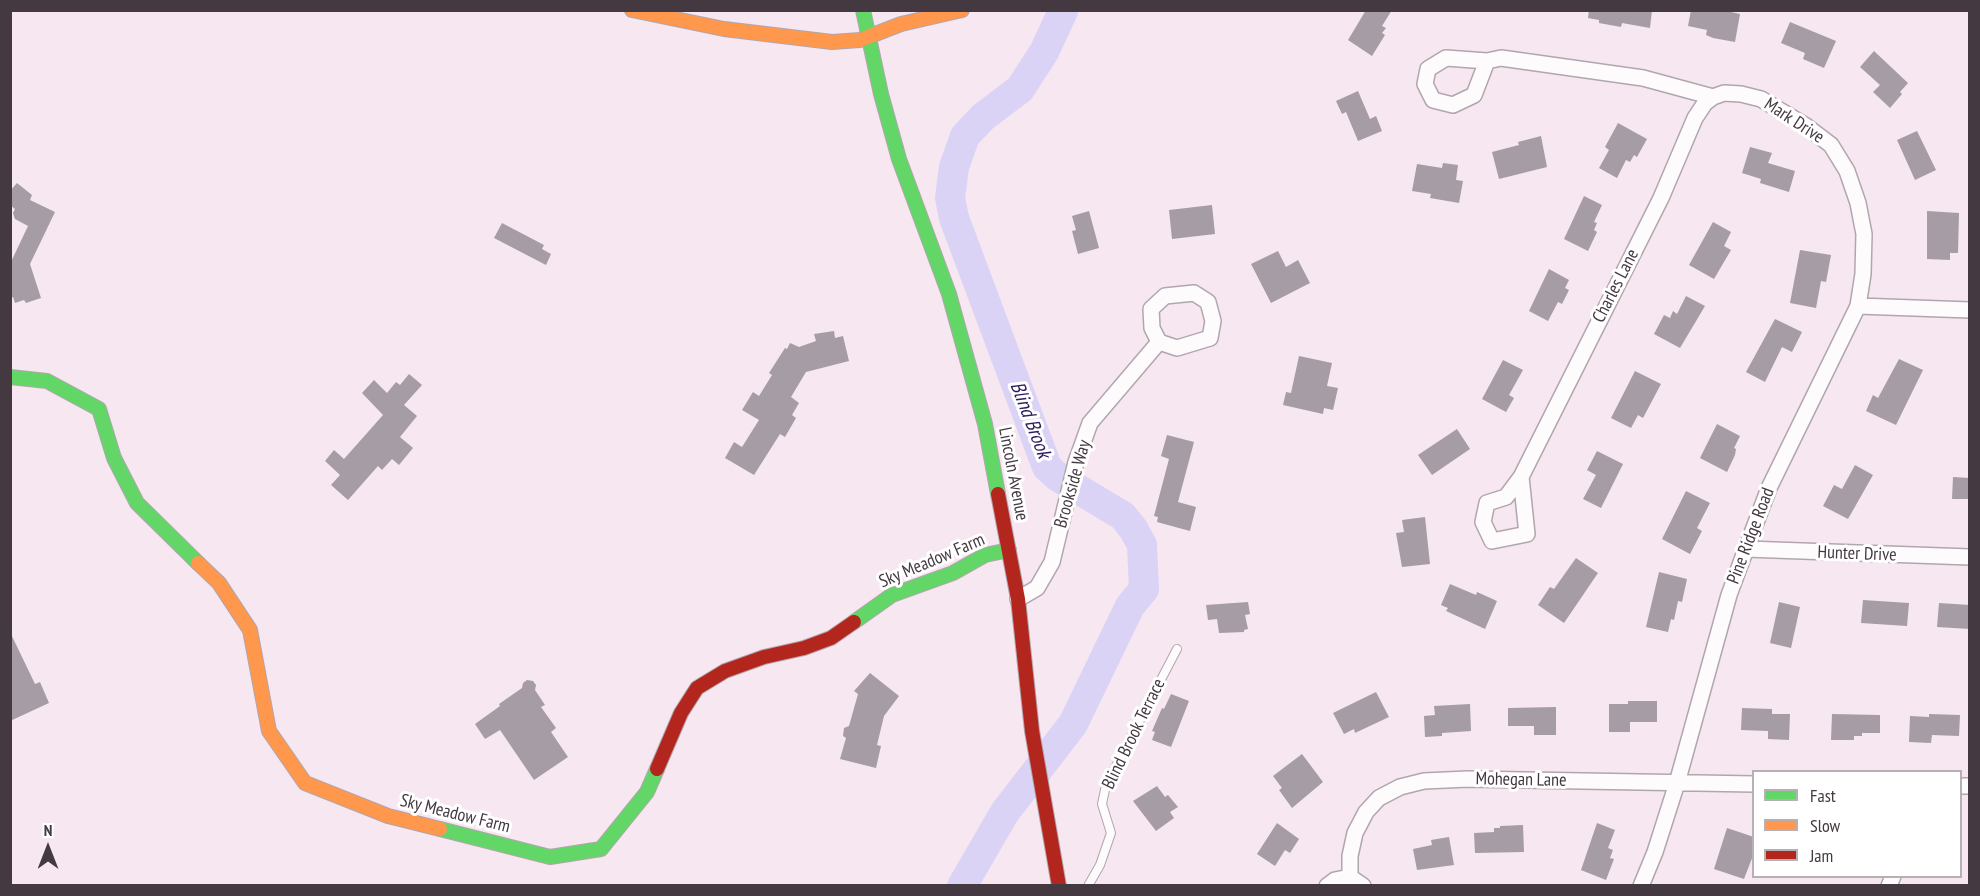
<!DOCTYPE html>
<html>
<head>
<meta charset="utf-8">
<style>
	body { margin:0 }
	#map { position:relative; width:1980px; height:896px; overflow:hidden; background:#f6e7f1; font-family:"PT Sans Narrow",sans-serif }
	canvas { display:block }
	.frame { position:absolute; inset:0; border:12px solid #443941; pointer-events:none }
	.legend { position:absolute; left:1752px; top:770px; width:210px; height:108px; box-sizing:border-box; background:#fff; border:2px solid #b4b0b3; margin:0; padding:8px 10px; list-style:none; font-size:18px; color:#443941 }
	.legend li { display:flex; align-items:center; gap:12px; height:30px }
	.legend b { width:30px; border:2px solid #b4b0b3 }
	.north { position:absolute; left:18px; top:818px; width:60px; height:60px; -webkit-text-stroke:4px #fff; paint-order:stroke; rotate:0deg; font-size:16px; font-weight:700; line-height:24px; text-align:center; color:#443941 }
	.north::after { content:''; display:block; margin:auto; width:21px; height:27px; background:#443941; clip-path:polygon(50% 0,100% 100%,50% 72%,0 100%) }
</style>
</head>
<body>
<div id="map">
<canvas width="1980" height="896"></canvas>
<div class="frame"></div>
<ul class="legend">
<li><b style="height:8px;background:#63d668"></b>Fast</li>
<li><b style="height:8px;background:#ff974d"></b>Slow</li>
<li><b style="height:8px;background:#b3261e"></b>Jam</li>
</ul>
<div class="north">N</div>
</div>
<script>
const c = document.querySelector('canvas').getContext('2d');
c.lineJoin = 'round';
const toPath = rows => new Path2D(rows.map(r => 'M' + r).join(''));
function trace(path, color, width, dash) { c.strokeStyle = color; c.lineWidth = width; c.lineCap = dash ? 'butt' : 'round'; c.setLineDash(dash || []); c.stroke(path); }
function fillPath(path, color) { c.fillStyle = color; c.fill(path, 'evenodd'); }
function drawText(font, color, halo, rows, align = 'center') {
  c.font = font + ' "PT Sans Narrow",sans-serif'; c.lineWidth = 6; c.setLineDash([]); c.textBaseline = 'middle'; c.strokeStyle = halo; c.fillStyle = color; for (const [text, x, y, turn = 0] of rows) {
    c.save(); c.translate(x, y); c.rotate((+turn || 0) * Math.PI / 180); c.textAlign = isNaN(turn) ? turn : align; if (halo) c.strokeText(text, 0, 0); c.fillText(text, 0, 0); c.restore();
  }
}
trace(toPath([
	[962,886,1005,812,1073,724,1130,606,1144,589,1142,545,1134,530,1123,516,1058,477,1047,467,954,218,950,198,954,167,965,136,983,117,1020,89,1044,52,1063,11]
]), '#dbd3f5', 30);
fillPath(toPath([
	[1366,10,1392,10,1382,26,1386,28,1382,33,1385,35,1372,56,1348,40],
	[1589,10,1652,10,1650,28,1622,23,1621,27,1599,23,1599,20,1588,18],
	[1691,10,1722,10,1740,14,1735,42,1713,38,1706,35,1707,30,1688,26],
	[1790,22,1836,41,1824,68,1803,59,1805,53,1781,43],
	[1874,51,1908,83,1900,92,1902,94,1890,108,1873,92,1880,85,1860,67],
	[1358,91,1370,119,1376,116,1382,131,1358,141,1346,112,1342,114,1336,101],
	[1618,123,1647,139,1637,157,1634,155,1630,162,1626,160,1617,178,1599,168,1609,150,1605,147],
	[1917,131,1936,170,1915,180,1897,140],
	[1541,136,1547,167,1499,179,1492,152,1519,145,1518,142],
	[1750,147,1772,153,1768,163,1795,171,1789,192,1760,183,1761,179,1742,173],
	[1443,163,1458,165,1456,180,1463,181,1459,203,1430,198,1431,194,1412,191,1417,164,1442,168],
	[17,183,32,195,30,200,55,212,30,264,41,298,26,303,24,300,15,303,13,297,10,298,10,264,28,226,15,219,13,213,15,209,10,205,10,191],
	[1584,196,1602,205,1594,222,1597,223,1594,230,1597,232,1588,251,1564,239],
	[1212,205,1215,234,1172,239,1169,210],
	[1089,211,1099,248,1078,254,1072,231,1076,230,1072,216],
	[1927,211,1959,213,1958,253,1950,253,1950,260,1927,259],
	[1713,222,1731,232,1724,246,1731,250,1714,279,1689,265],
	[502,223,544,245,542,249,551,254,546,265,494,238],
	[1800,250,1831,255,1826,282,1821,281,1816,308,1790,303],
	[1278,251,1286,267,1298,260,1310,283,1271,303,1251,264],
	[1549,269,1569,280,1565,288,1569,290,1562,304,1558,302,1548,321,1529,311],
	[1686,296,1705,306,1680,348,1654,334,1664,315,1670,318,1673,311,1677,314],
	[1775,319,1802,332,1792,352,1782,347,1765,382,1746,372],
	[834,331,835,338,843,336,849,361,806,372,791,397,799,403,792,415,796,418,785,437,780,434,754,475,725,458,734,442,742,447,759,420,742,410,753,392,759,396,772,375,769,373,785,348,787,349,790,343,799,347,816,341,814,334],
	[1299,356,1332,363,1327,386,1338,388,1333,410,1324,408,1323,414,1283,405,1286,392,1291,393],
	[1899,359,1923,370,1896,425,1866,411,1873,395,1878,398],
	[1503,360,1523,370,1509,395,1514,398,1506,412,1482,399],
	[1635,371,1661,384,1643,418,1638,415,1631,428,1611,418],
	[409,374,422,385,404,405,417,416,400,437,413,448,399,465,392,459,382,470,378,466,348,500,331,485,340,475,325,461,334,450,344,459,383,415,362,393,374,380,387,393,396,382,400,385],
	[1717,424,1740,436,1734,448,1736,449,1735,455,1727,472,1700,458],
	[1457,429,1470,449,1432,475,1418,455],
	[1167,435,1194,442,1178,502,1196,507,1190,531,1157,522,1158,517,1154,516,1169,459,1161,456],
	[1597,451,1623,464,1601,508,1583,499,1596,475,1587,470],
	[1855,465,1873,475,1848,519,1823,506,1834,485,1842,489],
	[1953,477,1970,478,1970,499,1952,499],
	[1686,491,1710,503,1697,528,1702,531,1690,554,1662,539],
	[1425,517,1430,564,1402,567,1396,533,1404,532,1402,520],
	[1576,558,1598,573,1564,623,1538,605,1550,587,1554,589],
	[1659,572,1687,579,1682,602,1678,601,1674,620,1671,619,1668,632,1646,627],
	[1450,584,1476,595,1477,592,1497,601,1485,629,1446,611,1448,608,1441,605],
	[1863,600,1909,603,1907,626,1861,623],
	[1248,602,1250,614,1245,615,1248,629,1244,630,1244,632,1219,633,1217,619,1208,620,1206,605],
	[1779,602,1800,607,1791,648,1770,643],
	[1939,603,1970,605,1970,629,1937,627],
	[10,632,35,684,40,682,49,703,10,721],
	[870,673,899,696,884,716,877,745,881,746,876,768,840,759,846,738,843,736,844,728,849,726,858,694,854,691],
	[527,680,533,681,536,685,535,690,545,705,541,707,556,728,551,732,568,757,534,780,500,730,485,739,475,724,500,706,499,704,522,688,523,683],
	[1376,692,1389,717,1355,733,1354,729,1344,734,1333,713],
	[1171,694,1189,701,1171,747,1152,740,1155,732,1152,731,1162,708,1164,709],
	[1628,701,1657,701,1657,722,1630,722,1630,732,1609,732,1609,704,1628,704],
	[1470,704,1471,731,1442,733,1442,736,1425,737,1424,716,1435,715,1434,706],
	[1556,707,1556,735,1534,735,1534,726,1508,726,1508,708],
	[1742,708,1772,709,1772,714,1790,714,1789,740,1768,739,1768,731,1741,730],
	[1832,714,1880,715,1880,733,1862,733,1862,736,1854,736,1854,740,1831,740],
	[1929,714,1960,715,1959,736,1932,735,1931,743,1909,742,1910,716,1929,717],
	[1302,754,1323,782,1292,808,1279,790,1282,788,1273,776],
	[1157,786,1165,797,1168,795,1178,807,1170,812,1174,818,1156,831,1133,801],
	[1277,823,1299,839,1290,853,1285,850,1275,866,1257,854],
	[1597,823,1615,830,1608,848,1613,850,1610,858,1614,859,1606,880,1581,870],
	[1523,825,1524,852,1475,853,1474,833,1494,832,1494,828,1500,828,1500,826],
	[1727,828,1754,837,1754,853,1744,879,1714,869],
	[1449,837,1454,865,1417,870,1413,849,1432,845,1431,840]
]), '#a59ca5');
const lane = toPath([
	[1088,886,1100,865,1111,833,1102,804,1106,785,1177,649]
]);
const street = toPath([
	[1487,61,1446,58,1428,69,1425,84,1433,100,1453,105,1474,95,1487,61,1501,58,1643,78,1713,97,1724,93,1741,94,1761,99,1806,126,1831,145,1847,171,1858,203,1864,234,1863,274,1858,306,1769,488,1746,549,1729,595,1677,783,1655,852,1641,886],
	[1858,306,1970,310],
	[1521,477,1506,497,1487,503,1483,522,1492,541,1527,534,1521,477,1661,198,1695,118,1705,103,1713,97],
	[1746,549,1970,557],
	[1018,599,1037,588,1052,562,1076,462,1090,423,1159,342,1152,328,1151,309,1165,296,1194,293,1208,302,1213,321,1210,338,1177,348,1159,342],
	[1960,786,1970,786],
	[1350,877,1350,856,1355,833,1366,812,1379,798,1400,787,1424,781,1468,779,1754,784],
	[1327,886,1335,880,1350,877,1363,886],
	[1889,886,1893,876]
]);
const fast = toPath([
	[863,10,881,94,899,159,949,294,985,424,998,494],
	[10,377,47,381,99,409,114,458,137,503,198,563],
	[854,622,892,595,953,573,985,555,1009,550],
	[440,829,550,857,601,849,647,792,657,769]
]);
const slow = toPath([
	[632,10,724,29,832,42,860,40,901,24,962,10],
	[198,563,219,583,250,630,269,731,305,783,388,816,440,829]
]);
const jam = toPath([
	[998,494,1018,599,1032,731,1059,886],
	[657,769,681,713,697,688,725,671,764,657,804,648,831,638,854,622]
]);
trace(lane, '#b1a6ae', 10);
trace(street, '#b1a6ae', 18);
trace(fast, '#b1a6ae', 16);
trace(slow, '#b1a6ae', 16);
trace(jam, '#b1a6ae', 16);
trace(lane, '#fefbfd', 8);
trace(street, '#fefbfd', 15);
trace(fast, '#63d668', 14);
trace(slow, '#ff974d', 14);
trace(jam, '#b3261e', 14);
drawText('18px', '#443941', '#fff', [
	["Mark Drive",1794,121,33],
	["Charles Lane",1616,286,-63],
	["Lincoln Avenue",1013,474,79],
	["Brookside Way",1073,484,-74],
	["Pine Ridge Road",1751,536,-69],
	["Hunter Drive",1857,554,2],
	["Sky Meadow Farm",932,561,-23],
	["Blind Brook Terrace",1134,734,-64],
	["Mohegan Lane",1521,780,1],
	["Sky Meadow Farm",455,814,14]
]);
drawText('italic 20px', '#2e1f5e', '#fff', [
	["Blind Brook",1030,420,69]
]);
</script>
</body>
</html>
